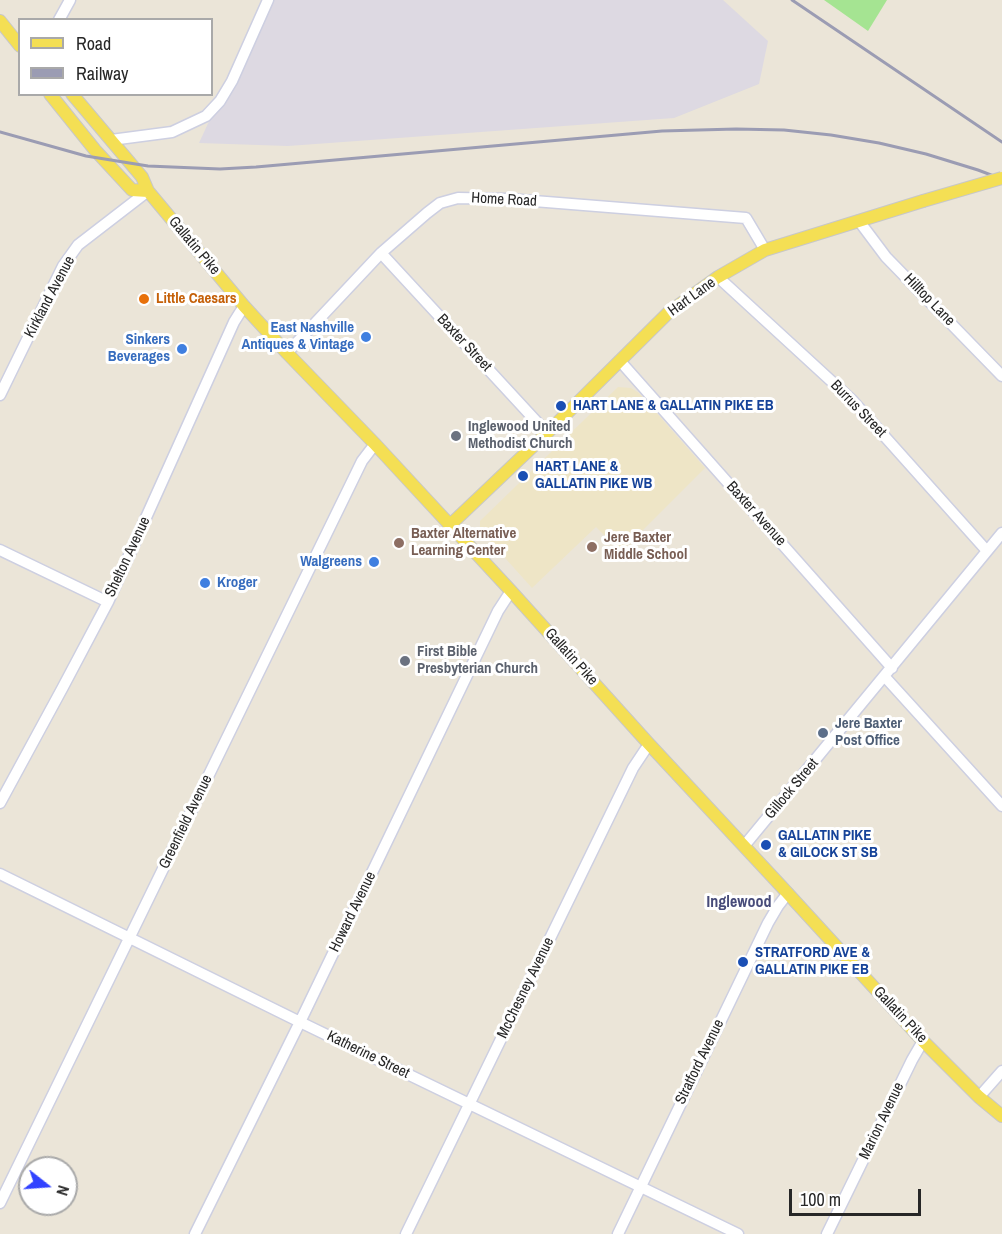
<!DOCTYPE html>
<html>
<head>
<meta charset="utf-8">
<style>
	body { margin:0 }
	#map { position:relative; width:1002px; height:1234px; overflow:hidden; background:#ebe5d8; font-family:"Archivo Narrow",sans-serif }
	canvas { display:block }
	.legend { position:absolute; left:18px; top:18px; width:195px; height:78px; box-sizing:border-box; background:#fff; border:2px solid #a9a9a9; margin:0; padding:8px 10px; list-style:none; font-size:18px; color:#272727 }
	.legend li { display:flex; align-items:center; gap:12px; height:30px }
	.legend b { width:30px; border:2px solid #a9a9a9 }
	.north { position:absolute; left:18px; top:1156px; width:60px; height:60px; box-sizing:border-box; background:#fff; border:2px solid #a9a9a9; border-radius:50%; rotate:107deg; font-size:16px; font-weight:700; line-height:24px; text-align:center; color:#272727 }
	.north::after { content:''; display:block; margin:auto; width:21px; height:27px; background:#3142ff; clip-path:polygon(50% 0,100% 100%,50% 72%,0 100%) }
	.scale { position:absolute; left:789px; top:1189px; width:132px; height:27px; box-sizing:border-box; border:3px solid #272727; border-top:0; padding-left:8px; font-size:18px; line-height:21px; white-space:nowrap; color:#272727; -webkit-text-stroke:4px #fff; paint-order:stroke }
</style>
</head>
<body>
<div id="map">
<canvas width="1002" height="1234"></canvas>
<ul class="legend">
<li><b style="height:8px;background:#f4df54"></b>Road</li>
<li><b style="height:8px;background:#9b9cb3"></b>Railway</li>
</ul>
<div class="north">N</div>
<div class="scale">100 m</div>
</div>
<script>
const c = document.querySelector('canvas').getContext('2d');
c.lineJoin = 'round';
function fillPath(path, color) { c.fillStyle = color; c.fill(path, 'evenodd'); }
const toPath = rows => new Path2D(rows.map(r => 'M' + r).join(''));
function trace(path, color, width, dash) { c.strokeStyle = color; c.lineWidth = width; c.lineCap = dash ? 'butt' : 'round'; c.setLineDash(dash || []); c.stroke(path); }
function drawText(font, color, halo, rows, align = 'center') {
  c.font = font + ' "Archivo Narrow",sans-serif'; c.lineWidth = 6; c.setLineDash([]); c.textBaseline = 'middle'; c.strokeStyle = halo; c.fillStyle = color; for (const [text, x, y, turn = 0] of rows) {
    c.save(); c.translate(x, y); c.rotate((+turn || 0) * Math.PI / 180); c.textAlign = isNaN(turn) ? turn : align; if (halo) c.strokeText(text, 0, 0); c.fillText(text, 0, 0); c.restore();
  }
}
fillPath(toPath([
	[265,0,723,0,768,41,759,84,674,118,288,146,199,143]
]), '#ddd9e2');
fillPath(toPath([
	[618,387,631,388,639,393,705,468,621,552,596,527,532,588,480,530,480,521]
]), '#eee5c6');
fillPath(toPath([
	[824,0,887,0,868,31]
]), '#a5e492');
const minor = toPath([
	[59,20,70,0],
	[111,140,172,132,206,116,220,101,232,81,268,0],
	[859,221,886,257,1002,376],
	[381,253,547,433],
	[718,277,853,401,987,551],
	[287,353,381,253,427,213,440,203,458,198,509,199,746,218,765,250],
	[620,361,892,668],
	[0,395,63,266,78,245,148,191],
	[0,550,108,602],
	[885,677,1002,806],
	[0,803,63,687,108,602,234,322,244,306],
	[744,846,1002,533],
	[0,874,300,1022,738,1234],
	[979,1097,1002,1071],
	[0,1203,362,461,375,444],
	[195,1234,300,1022,498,611,511,591],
	[406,1234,633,768,649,744],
	[618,1234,768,923,778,906,788,893],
	[827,1234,912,1060,923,1041]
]);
const major = toPath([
	[0,21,20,46],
	[50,94,95,150,132,190,148,191],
	[72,94,142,177,148,191,244,306,287,353,375,444,511,591,649,744,781,886,923,1041,979,1097,1002,1116],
	[449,526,547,433,668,313,718,277,765,250,923,201]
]);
trace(minor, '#cdcfe1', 13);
trace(major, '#c7c7c7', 14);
trace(minor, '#fff', 10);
trace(major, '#f4df54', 12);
trace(toPath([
	[792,0,1002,142],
	[0,132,86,156,148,166,220,169,256,167,662,131,736,129,784,130,831,135,879,143,926,154,978,170,1002,179]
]), '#9b9cb3', 3);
const majorBridge = toPath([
	[923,201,1002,178]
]);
trace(majorBridge, '#c7c7c7', 14, []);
trace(majorBridge, '#f4df54', 12);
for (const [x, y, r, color] of [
	[144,299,6,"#e8710a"],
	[366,337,6,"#3f7fe0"],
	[182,349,6,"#3f7fe0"],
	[561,406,6,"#1a4fb4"],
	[456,436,6,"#6b7280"],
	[523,476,6,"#1a4fb4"],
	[399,543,6,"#8d6e63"],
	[592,547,6,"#8d6e63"],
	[374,562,6,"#3f7fe0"],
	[205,583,6,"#3f7fe0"],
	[405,661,6,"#6b7280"],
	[823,733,6,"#5c6f8a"],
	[766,845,6,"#1a4fb4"],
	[743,962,6,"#1a4fb4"]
]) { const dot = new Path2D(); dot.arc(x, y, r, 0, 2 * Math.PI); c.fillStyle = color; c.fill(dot); trace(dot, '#fff', 2); }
drawText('15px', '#272727', '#fff', [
	["Home Road",504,200,3],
	["Gallatin Pike",194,246,50],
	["Kirkland Avenue",50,297,-62],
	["Hart Lane",692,297,-36],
	["Hilltop Lane",929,300,46],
	["Baxter Street",464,343,47],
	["Burrus Street",858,409,46],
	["Baxter Avenue",756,514,48],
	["Shelton Avenue",128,557,-65],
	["Gallatin Pike",571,657,48],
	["Gillock Street",792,789,-50],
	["Greenfield Avenue",186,822,-64],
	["Howard Avenue",353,912,-64],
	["McChesney Avenue",526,988,-64],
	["Gallatin Pike",900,1015,47],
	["Katherine Street",368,1055,26],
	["Stratford Avenue",700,1062,-64],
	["Marion Avenue",882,1121,-64]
]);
drawText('bold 15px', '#c56008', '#fff', [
	["Little Caesars",156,299]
], 'left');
drawText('bold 15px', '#366cbe', '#fff', [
	["East Nashville",354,328],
	["Antiques & Vintage",354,345],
	["Sinkers",170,340],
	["Beverages",170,357],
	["Walgreens",362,562],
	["Kroger",217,583,"left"]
], 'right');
drawText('bold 15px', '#164399', '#fff', [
	["HART LANE & GALLATIN PIKE EB",573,406],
	["HART LANE &",535,467],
	["GALLATIN PIKE WB",535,484],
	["GALLATIN PIKE",778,836],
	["& GILOCK ST SB",778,853],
	["STRATFORD AVE &",755,953],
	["GALLATIN PIKE EB",755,970]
], 'left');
drawText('bold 15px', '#5b616d', '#fff', [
	["Inglewood United",468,427],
	["Methodist Church",468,444],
	["First Bible",417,652],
	["Presbyterian Church",417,669]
], 'left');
drawText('bold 15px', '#785e54', '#fff', [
	["Baxter Alternative",411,534],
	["Learning Center",411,551],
	["Jere Baxter",604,538],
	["Middle School",604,555]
], 'left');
drawText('bold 15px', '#4e5e75', '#fff', [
	["Jere Baxter",835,724],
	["Post Office",835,741]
], 'left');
drawText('bold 16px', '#474b79', '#fff', [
	["Inglewood",739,903]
]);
</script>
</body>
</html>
